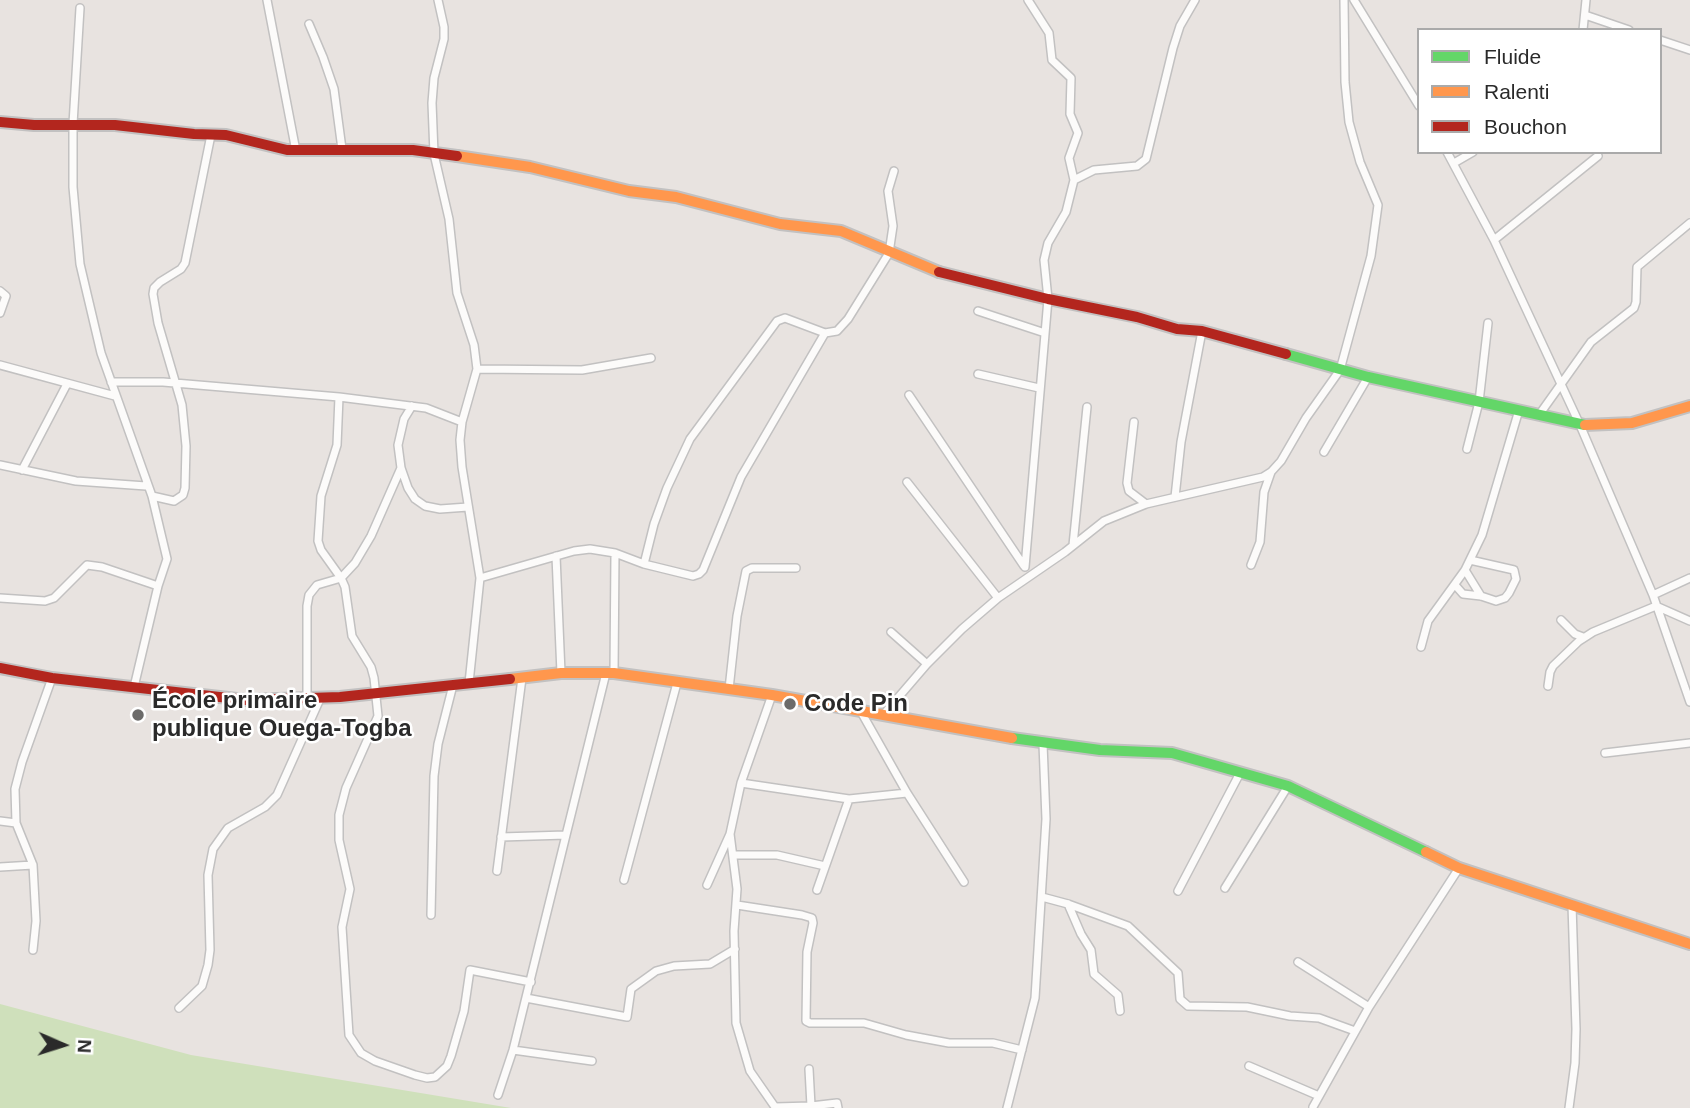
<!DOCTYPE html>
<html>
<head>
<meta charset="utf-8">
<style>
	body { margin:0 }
	#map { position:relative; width:1690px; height:1108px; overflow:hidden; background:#e8e3e0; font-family:Arial,sans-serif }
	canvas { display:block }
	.legend { position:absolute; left:1417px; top:28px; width:245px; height:126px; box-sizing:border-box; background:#fff; border:2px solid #aaa; margin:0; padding:9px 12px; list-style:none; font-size:21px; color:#2a2a2a }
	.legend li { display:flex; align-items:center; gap:14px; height:35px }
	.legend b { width:35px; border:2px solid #aaa }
	.north { position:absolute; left:28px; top:1010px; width:70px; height:70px; -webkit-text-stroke:5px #fff; paint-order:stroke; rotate:93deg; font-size:19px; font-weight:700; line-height:28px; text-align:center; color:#2a2a2a }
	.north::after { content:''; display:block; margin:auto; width:24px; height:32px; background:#2a2a2a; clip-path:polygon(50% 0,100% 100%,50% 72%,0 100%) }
</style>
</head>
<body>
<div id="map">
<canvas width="1690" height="1108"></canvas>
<ul class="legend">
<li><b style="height:9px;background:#63d668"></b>Fluide</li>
<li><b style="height:9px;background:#ff974d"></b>Ralenti</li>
<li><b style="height:9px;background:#b3261e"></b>Bouchon</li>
</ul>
<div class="north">N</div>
</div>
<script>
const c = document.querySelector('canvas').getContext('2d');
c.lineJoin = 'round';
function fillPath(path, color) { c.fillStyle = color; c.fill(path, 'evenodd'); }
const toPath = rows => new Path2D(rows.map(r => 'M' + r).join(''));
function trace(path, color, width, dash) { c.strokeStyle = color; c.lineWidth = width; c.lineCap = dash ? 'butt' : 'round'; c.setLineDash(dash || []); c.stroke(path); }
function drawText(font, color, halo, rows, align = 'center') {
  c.font = font + ' Arial,sans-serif'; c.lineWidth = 5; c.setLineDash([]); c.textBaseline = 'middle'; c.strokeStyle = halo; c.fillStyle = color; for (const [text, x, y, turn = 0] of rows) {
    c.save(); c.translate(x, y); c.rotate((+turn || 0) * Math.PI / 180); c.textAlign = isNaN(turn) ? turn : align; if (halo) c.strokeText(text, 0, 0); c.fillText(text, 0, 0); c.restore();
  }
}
fillPath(toPath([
	[0,1004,191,1055,511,1108,0,1108]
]), '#cfe0bb');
const street = toPath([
	[267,0,296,151],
	[438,0,444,27,444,39,434,78,432,103,434,154,449,219,457,293,474,345,477,369,462,422,460,440,462,467,480,578,469,683],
	[1354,0,1419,106],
	[80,8,73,124,73,187,80,264,101,353,152,496,167,559,158,586,134,687],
	[1585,15,1629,30],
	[309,24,323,57,334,89,342,149],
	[1583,30,1586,0],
	[1660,40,1690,50],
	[1447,152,1494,240,1580,425,1653,595,1690,702],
	[1454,163,1473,152],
	[1074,180,1094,170,1137,166,1146,159,1173,48,1180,26,1195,0],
	[1494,240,1598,156],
	[0,291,6,296,0,313],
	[978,311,1045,333],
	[0,365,115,396],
	[477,369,582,370,651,358],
	[978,374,1039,388],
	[111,382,163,382,339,397,426,408,462,422],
	[909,395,1024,566],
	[339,397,337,445,321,496,318,541,321,550,341,578,345,587,352,636,371,667,374,678,378,716,346,788,339,815,339,840,350,889,342,927,349,1035,361,1053,375,1061,415,1075,427,1078,435,1077,447,1066,451,1056,464,1011,470,970,531,982],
	[412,406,404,419,398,445,401,468,408,488,415,499,425,506,440,509,468,507],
	[1539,415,1591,342,1634,308,1636,302,1637,267,1690,223],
	[1134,422,1127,483,1129,491,1146,504],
	[1467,449,1479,402,1488,323],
	[1324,452,1368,377],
	[0,465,76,481,146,486],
	[22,470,67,384],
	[907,482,998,598],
	[152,496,174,501,183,495,185,488,186,446,182,405,158,323,153,294,154,288,160,282,181,269,185,263,211,135],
	[1175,497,1181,442,1202,331],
	[1073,545,1087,407],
	[556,556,561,673],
	[644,564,654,524,667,488,690,439,777,321,785,318,825,333,837,331,848,319,889,253,893,226,888,191,894,171],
	[1251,565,1260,542,1264,492,1271,472],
	[1025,567,1048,299,1044,260,1048,243,1066,212,1074,180,1069,158,1078,133,1070,114,1071,78,1052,60,1049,33,1028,0],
	[1465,570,1481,596],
	[480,578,574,551,590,549,615,553,644,564,693,576,699,574,703,570,741,477,825,333],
	[1455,585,1463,594,1481,596,1496,601,1505,598,1509,593,1516,579,1514,570,1470,560],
	[1653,595,1690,578],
	[0,598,45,601,54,598,87,565,102,567,158,586],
	[1561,620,1575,634,1583,637],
	[891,632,927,664],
	[1421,647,1428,621,1465,570,1482,535,1519,410],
	[614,673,615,553],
	[1548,686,1550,672,1553,666,1579,641,1593,632,1656,606,1690,621],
	[729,689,737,616,746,571,752,568,796,568],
	[307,699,307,606,309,595,317,585,341,578,355,563,371,536,401,468],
	[860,710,907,793,964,882],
	[884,714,927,664,962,629,998,598,1065,552,1104,521,1146,504,1263,477,1271,472,1281,461,1306,418,1340,370,1371,256,1378,205,1360,162,1349,122,1345,82,1344,0],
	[1605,753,1690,743],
	[741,783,849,799,907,793],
	[0,821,16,823],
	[730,834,737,889,734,931,736,1023,750,1071,775,1107,811,1106],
	[501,837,566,835],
	[734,855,777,855,825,866],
	[0,867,33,865],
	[497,871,522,678],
	[624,880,677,683],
	[707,885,730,834,741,783,772,695],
	[1225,888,1288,786],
	[817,890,849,799],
	[1178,891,1240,773],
	[1042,897,1068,904,1128,926,1178,973,1180,999,1188,1006,1247,1007,1290,1016,1319,1018,1355,1031],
	[1068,904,1081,934,1091,950,1094,974,1118,995,1120,1011],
	[737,905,802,915,812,918,813,923,807,952,806,1021,810,1023,864,1023,906,1035,949,1043,993,1043,1022,1050],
	[431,915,434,776,438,744,453,685],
	[33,950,36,921,33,865,16,823,15,789,22,762,52,678],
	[1298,962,1369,1007],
	[526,998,627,1017,631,989,656,971,674,966,710,964,735,949],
	[179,1008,202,986,208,965,210,950,208,875,213,849,228,828,265,807,277,795,320,699],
	[513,1050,592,1061],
	[1249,1066,1319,1096],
	[809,1069,811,1106,837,1103,838,1108],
	[498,1095,513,1050,606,673],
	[1313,1107,1369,1007,1459,868],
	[1007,1108,1035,998,1046,819,1043,744],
	[1569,1108,1575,1063,1576,1029,1572,905]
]);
const fast = toPath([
	[1286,354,1368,377,1585,425],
	[1012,738,1100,750,1172,753,1288,786,1426,852]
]);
const slow = toPath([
	[457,156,530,167,629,191,676,197,780,224,841,231,939,272],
	[1585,425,1632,423,1690,406],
	[510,679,561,673,614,673,772,695,1012,738],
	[1426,852,1459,868,1690,944]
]);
const jam = toPath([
	[0,122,34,125,115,125,194,134,226,135,287,150,413,150,457,156],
	[939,272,1048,299,1137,317,1177,329,1202,331,1286,354],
	[0,668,52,678,246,700,340,697,510,679]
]);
trace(street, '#c2c1c1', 10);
trace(fast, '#c2c1c1', 14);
trace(slow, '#c2c1c1', 14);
trace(jam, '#c2c1c1', 14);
trace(street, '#fcfbfa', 7);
trace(fast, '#63d668', 10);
trace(slow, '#ff974d', 10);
trace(jam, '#b3261e', 10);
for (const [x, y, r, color] of [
	[790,704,7,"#6c6b6a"],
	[138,715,7,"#6c6b6a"]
]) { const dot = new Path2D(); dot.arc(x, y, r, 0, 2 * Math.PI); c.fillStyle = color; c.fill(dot); trace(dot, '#fff', 2.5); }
drawText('bold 24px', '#2a2a2a', '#fff', [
	["École primaire",152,701],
	["publique Ouega-Togba",152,729],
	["Code Pin",804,704]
], 'left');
</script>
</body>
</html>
